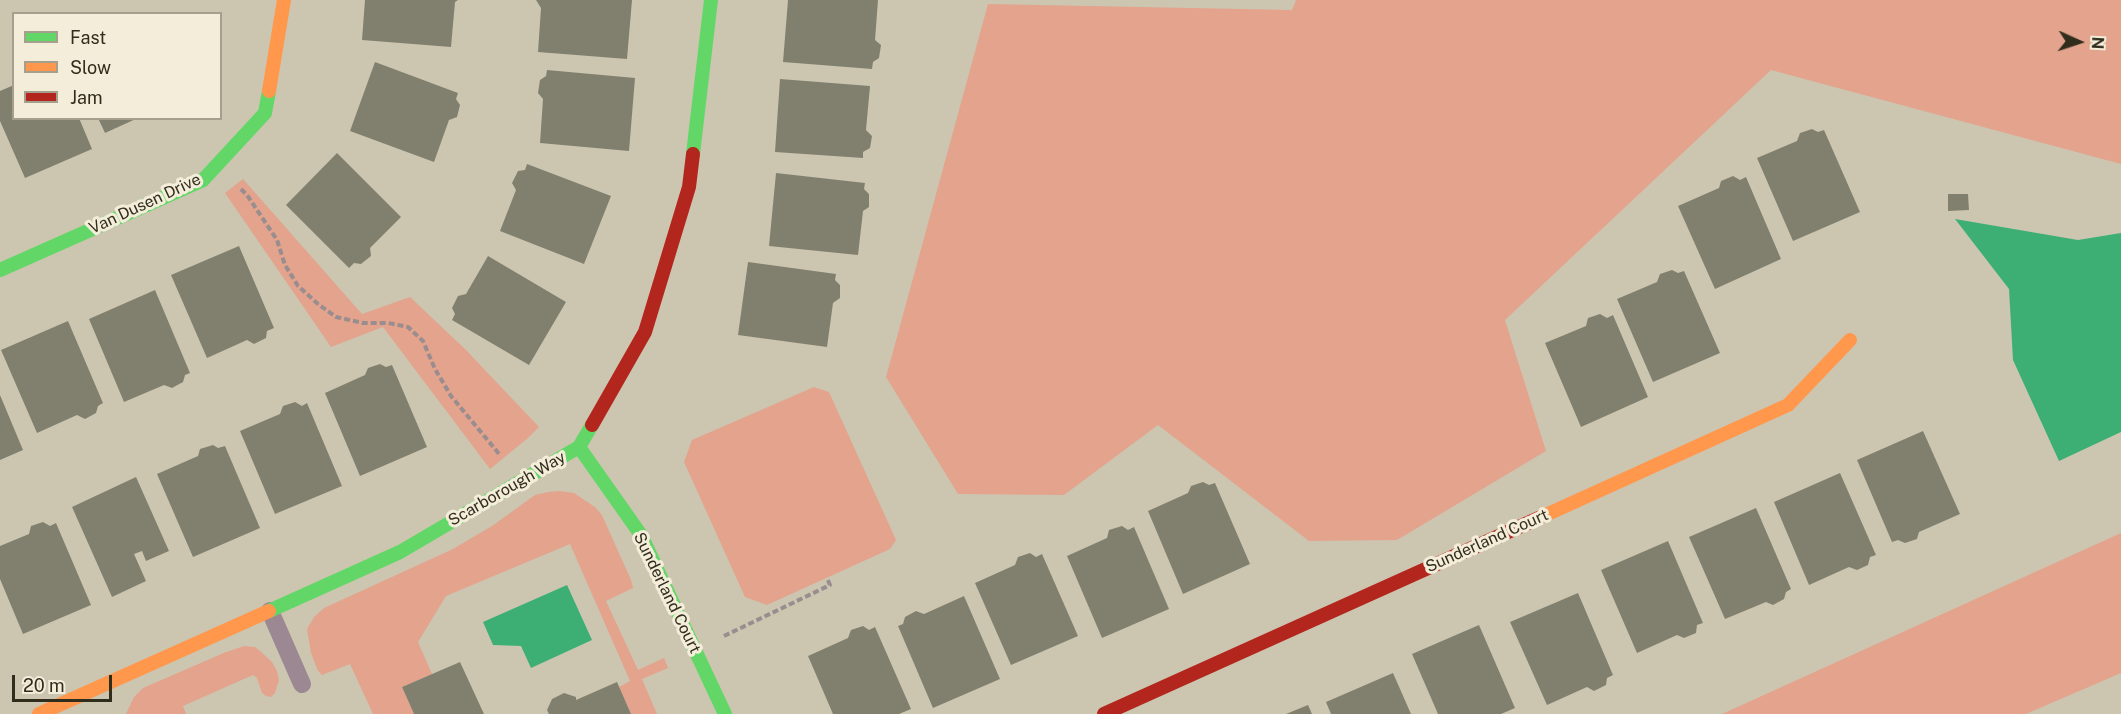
<!DOCTYPE html>
<html>
<head>
<meta charset="utf-8">
<style>
	body { margin:0 }
	#map { position:relative; width:2121px; height:714px; overflow:hidden; background:#ccc6b1; font-family:"Public Sans",sans-serif }
	canvas { display:block }
	.legend { position:absolute; left:12px; top:12px; width:210px; height:108px; box-sizing:border-box; background:#f3edd9; border:2px solid #a5a08e; margin:0; padding:8px 10px; list-style:none; font-size:18px; color:#312d1d }
	.legend li { display:flex; align-items:center; gap:12px; height:30px }
	.legend b { width:30px; border:2px solid #a5a08e }
	.north { position:absolute; left:2049px; top:12px; width:60px; height:60px; -webkit-text-stroke:4px #f3edd9; paint-order:stroke; rotate:93deg; font-size:16px; font-weight:700; line-height:24px; text-align:center; color:#312d1d }
	.north::after { content:''; display:block; margin:auto; width:21px; height:27px; background:#312d1d; clip-path:polygon(50% 0,100% 100%,50% 72%,0 100%) }
	.scale { position:absolute; left:12px; top:675px; width:100px; height:27px; box-sizing:border-box; border:3px solid #312d1d; border-top:0; padding-left:8px; font-size:18px; line-height:21px; white-space:nowrap; color:#312d1d; -webkit-text-stroke:4px #f3edd9; paint-order:stroke }
</style>
</head>
<body>
<div id="map">
<canvas width="2121" height="714"></canvas>
<ul class="legend">
<li><b style="height:8px;background:#63d668"></b>Fast</li>
<li><b style="height:8px;background:#ff974d"></b>Slow</li>
<li><b style="height:8px;background:#b3261e"></b>Jam</li>
</ul>
<div class="north">N</div>
<div class="scale">20 m</div>
</div>
<script>
const c = document.querySelector('canvas').getContext('2d');
c.lineJoin = 'round';
function fillPath(path, color) { c.fillStyle = color; c.fill(path, 'evenodd'); }
const toPath = rows => new Path2D(rows.map(r => 'M' + r).join(''));
function trace(path, color, width, dash) { c.strokeStyle = color; c.lineWidth = width; c.lineCap = dash ? 'butt' : 'round'; c.setLineDash(dash || []); c.stroke(path); }
function drawText(font, color, halo, rows, align = 'center') {
  c.font = font + ' "Public Sans",sans-serif'; c.lineWidth = 6; c.setLineDash([]); c.textBaseline = 'middle'; c.strokeStyle = halo; c.fillStyle = color; for (const [text, x, y, turn = 0] of rows) {
    c.save(); c.translate(x, y); c.rotate((+turn || 0) * Math.PI / 180); c.textAlign = isNaN(turn) ? turn : align; if (halo) c.strokeText(text, 0, 0); c.fillText(text, 0, 0); c.restore();
  }
}
fillPath(toPath([
	[1296,0,2121,0,2121,164,1771,70,1505,320,1546,451,1397,540,1309,541,1158,425,1064,495,958,494,886,377,988,4,1292,10],
	[243,179,362,314,410,297,465,349,539,427,528,438,490,469,383,327,331,347,225,193],
	[814,387,829,392,896,540,890,549,767,605,745,597,684,462,692,440],
	[559,491,574,493,595,507,602,515,631,580,633,588,606,601,638,670,664,658,668,668,642,679,657,714,631,714,619,687,630,681,570,544,446,596,418,642,432,674,402,687,414,714,373,714,350,664,322,675,318,671,311,653,307,629,314,617,324,608,453,549,492,526,535,495,548,492],
	[2121,533,2121,673,2026,714,1722,714],
	[244,646,255,647,260,651,272,662,277,671,279,680,275,693,271,697,266,696,262,693,257,678,253,675,183,706,186,714,126,714,134,697,143,688,226,652]
]), '#e3a38c');
fillPath(toPath([
	[1955,219,2078,240,2121,233,2121,432,2059,461,2013,360,2009,289],
	[567,585,592,640,531,668,521,646,493,645,483,622]
]), '#3eaf74');
fillPath(toPath([
	[365,0,458,0,455,2,451,47,362,40],
	[536,0,632,0,627,59,538,52,541,8],
	[788,0,878,0,875,40,881,45,879,58,873,62,872,69,783,62],
	[375,62,458,93,456,99,460,105,457,117,449,120,434,162,350,131],
	[547,70,635,78,629,151,540,143,543,99,538,93,540,80,546,76],
	[780,79,870,86,866,130,872,136,870,148,863,152,863,158,775,152],
	[14,85,14,118,79,118,92,149,25,178,0,121,0,91],
	[98,118,138,118,105,133],
	[1812,129,1818,132,1824,130,1860,212,1793,241,1757,158,1797,141,1800,133],
	[337,153,401,217,370,248,371,256,361,264,354,263,349,268,286,205],
	[527,164,611,196,584,264,500,231,516,190,512,183,518,171,525,170],
	[776,173,865,183,864,189,869,194,869,207,863,211,858,255,769,246],
	[1733,176,1740,180,1746,177,1781,259,1715,289,1678,206,1719,188,1721,181],
	[1948,194,1968,194,1969,210,1948,211],
	[239,246,274,328,267,331,266,338,254,344,247,340,207,358,171,275],
	[488,256,566,302,529,365,452,320,455,314,452,308,458,296,466,294],
	[748,262,836,274,835,280,840,285,840,298,833,303,827,347,738,335],
	[1672,270,1678,273,1684,271,1720,353,1653,382,1617,299,1657,282,1660,274],
	[155,290,190,373,185,375,183,382,172,388,164,385,124,402,89,319],
	[1600,314,1607,318,1613,315,1648,397,1581,427,1545,343,1586,326,1588,318],
	[68,321,103,403,98,406,96,413,85,419,77,415,37,433,1,350],
	[380,364,386,367,392,365,427,447,360,476,325,393,365,375,368,368],
	[0,395,23,450,0,460],
	[295,402,302,406,307,403,342,486,275,514,240,431,280,414,283,406],
	[1923,431,1960,514,1919,532,1917,539,1905,543,1898,540,1892,542,1857,460],
	[213,445,218,448,225,446,260,528,193,557,157,474,198,456,200,449],
	[1840,473,1876,555,1870,557,1868,565,1857,570,1849,567,1809,585,1774,502],
	[136,477,169,551,146,561,142,551,134,554,146,581,112,597,72,507],
	[1203,482,1209,485,1215,483,1250,564,1183,594,1148,511,1188,493,1191,486],
	[1756,508,1791,589,1786,592,1784,599,1773,605,1766,602,1725,619,1689,537],
	[43,522,50,526,56,523,91,605,23,634,0,579,0,546,29,534,31,526],
	[1122,526,1128,530,1134,527,1169,609,1102,638,1067,556,1107,538,1109,530],
	[1668,541,1703,623,1697,625,1696,633,1684,638,1677,635,1637,653,1601,570],
	[1030,553,1036,557,1042,554,1078,636,1011,665,975,583,1015,565,1018,557],
	[1578,593,1613,675,1607,678,1606,685,1594,691,1587,687,1547,705,1510,622],
	[964,596,1000,679,933,708,898,626,903,624,905,617,916,611,924,614],
	[1479,625,1515,708,1501,714,1438,714,1412,654],
	[863,626,869,630,875,627,911,709,899,714,833,714,808,656,848,638,851,630],
	[460,662,484,714,414,714,402,687],
	[1393,673,1411,714,1331,714,1326,702],
	[617,682,631,714,549,714,547,710,552,699,564,693,576,697,576,700],
	[1308,705,1312,714,1286,714]
]), '#81806f');
trace(toPath([
	[241,189,247,195,277,240,285,265,298,286,318,304,336,317,363,323,388,323,408,327,423,341,435,369,451,396,500,455],
	[724,636,830,585,827,578]
]), '#998d8f', 4, [6, 3]);
trace(toPath([
	[270,611,302,684]
]), '#9b8893', 18);
trace(toPath([
	[693,154,711,0],
	[0,270,203,180,265,113,269,91],
	[579,447,641,535,725,714],
	[269,611,400,552,579,447,592,425]
]), '#63d668', 14);
trace(toPath([
	[269,91,284,0],
	[1539,518,1788,405,1850,340],
	[39,714,269,611]
]), '#ff974d', 14);
trace(toPath([
	[592,425,645,332,689,187,693,154],
	[1104,714,1539,518]
]), '#b3261e', 14);
drawText('16px', '#312d1d', '#f3edd9', [
	["Van Dusen Drive",145,204,-25],
	["Scarborough Way",507,489,-30],
	["Sunderland Court",1487,541,-24],
	["Sunderland Court",667,593,64]
]);
</script>
</body>
</html>
